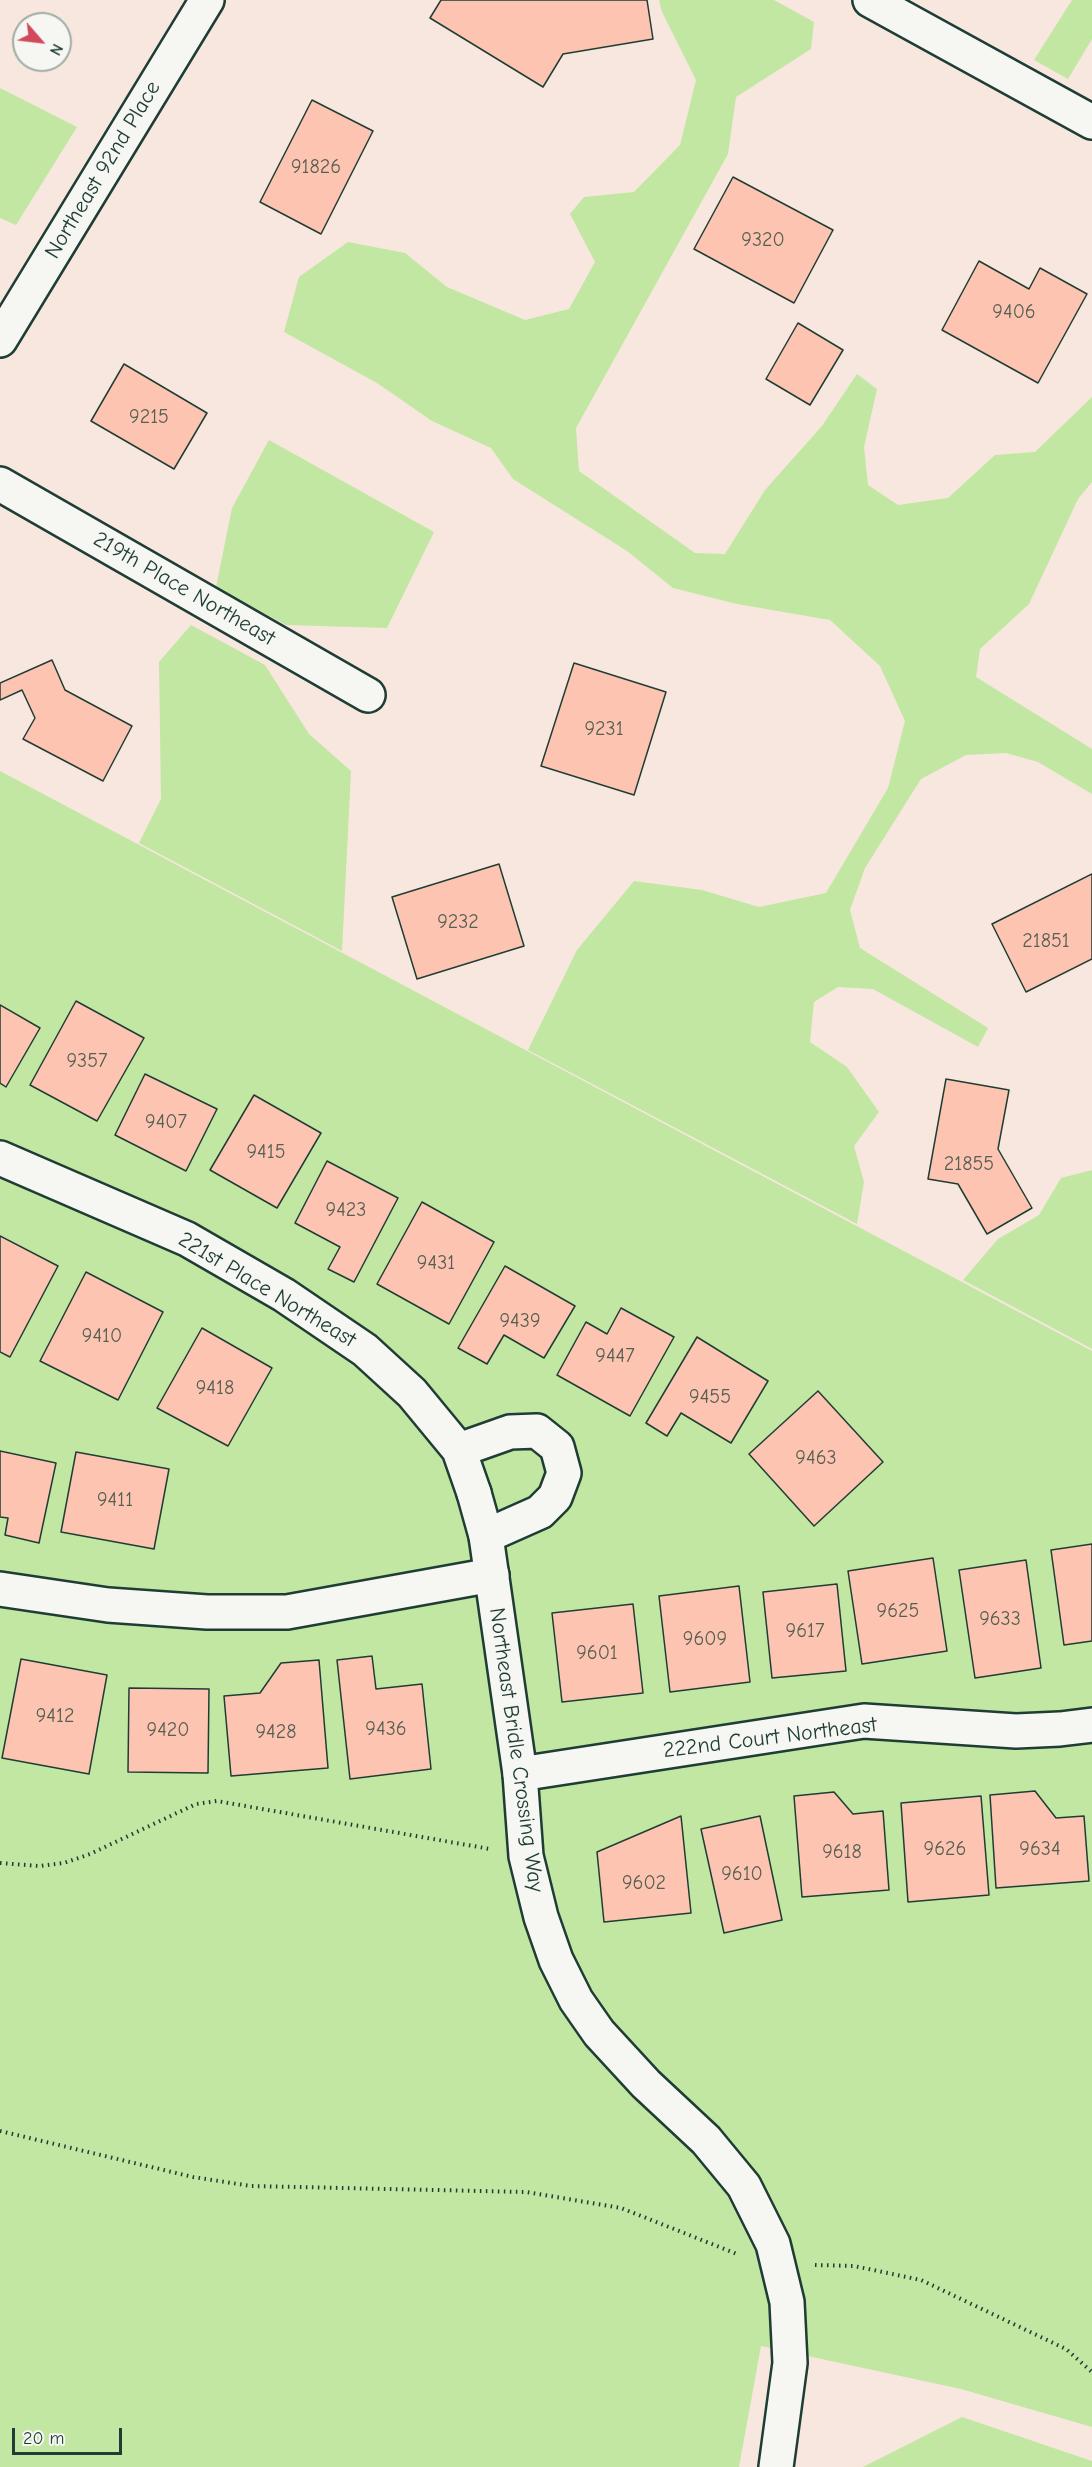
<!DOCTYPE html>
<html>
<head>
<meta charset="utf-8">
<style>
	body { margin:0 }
	#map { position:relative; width:1092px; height:2467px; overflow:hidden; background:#f8e7de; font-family:"Comic Neue",sans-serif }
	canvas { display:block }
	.north { position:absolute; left:12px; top:12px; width:60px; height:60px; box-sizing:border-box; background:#f6f6f2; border:2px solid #a0aca6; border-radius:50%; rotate:118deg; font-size:16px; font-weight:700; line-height:24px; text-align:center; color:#1f3d34 }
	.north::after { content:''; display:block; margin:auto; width:21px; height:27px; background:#d1495b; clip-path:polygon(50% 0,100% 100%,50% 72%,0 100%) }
	.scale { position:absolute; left:12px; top:2428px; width:110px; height:27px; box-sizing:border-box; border:3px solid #1f3d34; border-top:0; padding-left:8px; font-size:18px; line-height:21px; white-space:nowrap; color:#1f3d34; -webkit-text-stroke:4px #f6f6f2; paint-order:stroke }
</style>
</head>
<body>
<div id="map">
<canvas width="1092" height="2467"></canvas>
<div class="north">N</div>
<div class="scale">20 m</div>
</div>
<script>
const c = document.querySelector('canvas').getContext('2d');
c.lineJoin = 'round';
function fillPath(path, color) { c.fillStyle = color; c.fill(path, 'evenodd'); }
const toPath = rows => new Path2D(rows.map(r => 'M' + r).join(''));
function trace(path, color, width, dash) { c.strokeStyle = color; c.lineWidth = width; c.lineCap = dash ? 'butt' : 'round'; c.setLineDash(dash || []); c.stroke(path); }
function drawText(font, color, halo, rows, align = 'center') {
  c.font = font + ' "Comic Neue",sans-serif'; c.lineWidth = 4.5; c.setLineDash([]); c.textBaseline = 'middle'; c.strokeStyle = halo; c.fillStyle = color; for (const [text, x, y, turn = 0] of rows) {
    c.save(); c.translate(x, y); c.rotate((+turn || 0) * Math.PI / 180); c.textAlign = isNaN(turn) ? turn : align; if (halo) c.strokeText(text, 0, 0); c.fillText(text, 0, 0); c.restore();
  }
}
fillPath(toPath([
	[659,0,774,0,814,22,811,49,736,97,728,154,576,428,579,471,695,553,725,554,765,490,822,426,857,374,877,389,864,447,868,485,898,505,948,498,995,455,1035,452,1092,397,1092,482,1078,499,1029,604,980,649,976,677,1092,749,1092,794,1038,762,1006,753,966,755,921,779,865,868,850,910,860,948,988,1028,978,1047,873,989,838,987,814,1002,810,1042,847,1067,879,1112,854,1146,864,1182,857,1224,528,1050,577,950,634,881,702,890,759,907,826,893,888,788,905,721,880,666,830,620,737,604,673,588,627,551,513,479,491,448,432,421,377,383,284,332,299,277,348,242,405,253,447,287,525,320,569,309,595,262,570,214,584,197,634,192,680,145,696,80,662,12],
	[1072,0,1092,0,1092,39,1068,79,1034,60],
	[0,88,77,127,16,225,0,218],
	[269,440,434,532,387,628,286,625,216,587,232,508],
	[191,625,265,665,309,734,351,771,342,951,139,843,161,799,159,662],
	[0,771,1092,1351,1092,2427,961,2389,761,2346,739,2467,0,2467],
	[1092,1170,1092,1349,963,1280,998,1239,1039,1215,1061,1178],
	[962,2417,1092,2461,1092,2467,863,2467]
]), '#c1e7a2');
const building = toPath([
	[441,0,647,0,653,39,563,54,543,87,430,18,441,0],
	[312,100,373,131,321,234,260,202,312,100],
	[733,177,833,230,794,303,694,249,733,177],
	[979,261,1029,289,1040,268,1087,294,1038,383,942,330,979,261],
	[798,323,843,350,810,405,766,379,798,323],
	[124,364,207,413,174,469,91,421,124,364],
	[52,660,65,690,132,726,103,781,23,739,35,718,22,690,0,700,0,683,52,660],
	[574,663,666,692,634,795,541,766,574,663],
	[499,864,524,946,417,979,392,897,499,864],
	[1092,874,1092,959,1026,992,992,924,1092,874],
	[76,1001,144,1038,97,1121,30,1085,76,1001],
	[0,1005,40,1028,6,1087,0,1083,0,1005],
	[145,1074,217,1109,186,1171,115,1135,145,1074],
	[946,1079,1009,1090,998,1149,1032,1208,987,1234,958,1184,928,1179,946,1079],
	[254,1095,321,1133,277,1208,210,1170,254,1095],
	[327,1161,398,1198,354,1282,328,1269,340,1247,295,1223,327,1161],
	[422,1202,494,1242,449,1324,377,1284,422,1202],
	[0,1236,58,1266,10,1357,0,1352,0,1236],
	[505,1266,575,1306,544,1358,504,1335,487,1364,458,1348,505,1266],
	[86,1272,163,1312,118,1400,40,1361,86,1272],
	[621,1308,674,1337,630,1416,557,1375,586,1322,607,1334,621,1308],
	[202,1328,272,1368,228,1446,157,1408,202,1328],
	[697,1337,768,1381,731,1443,681,1413,667,1436,646,1423,697,1337],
	[818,1391,883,1462,814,1526,749,1454,818,1391],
	[0,1451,56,1463,39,1543,5,1535,8,1518,0,1517,0,1451],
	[76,1452,169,1469,154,1549,61,1532,76,1452],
	[1092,1544,1092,1641,1064,1645,1051,1550,1092,1544],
	[933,1558,947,1651,862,1664,848,1571,933,1558],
	[1026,1560,1041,1668,975,1678,959,1570,1026,1560],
	[837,1584,846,1671,772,1678,763,1592,837,1584],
	[739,1586,750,1682,670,1692,659,1596,739,1586],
	[633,1604,643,1693,562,1702,552,1613,633,1604],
	[372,1656,376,1689,422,1684,431,1769,350,1779,337,1660,372,1656],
	[21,1659,107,1675,89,1774,2,1758,21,1659],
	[319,1660,328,1768,231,1776,224,1696,260,1693,281,1663,319,1660],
	[129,1688,209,1689,208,1773,128,1772,129,1688],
	[1035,1791,1056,1818,1084,1816,1089,1881,996,1888,990,1795,1035,1791],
	[834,1792,853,1814,883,1811,889,1890,802,1897,794,1796,834,1792],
	[981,1796,989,1895,908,1902,901,1803,981,1796],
	[681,1816,691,1913,604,1922,597,1852,681,1816],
	[760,1816,782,1920,724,1933,701,1829,760,1816]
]);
fillPath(building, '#fdc5b1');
trace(building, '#1f3d34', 1.5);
const minor = toPath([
	[870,0,1092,122],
	[0,340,207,0],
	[0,484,368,695],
	[0,1158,187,1239,284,1295,365,1350,412,1393,459,1450,474,1493],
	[459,1450,510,1432,537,1431,557,1447,564,1473,555,1497,540,1512,486,1536],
	[0,1589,108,1605,207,1612,287,1612,492,1575],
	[520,1774,864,1721,1016,1731,1060,1729,1092,1725]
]);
const tertiary = toPath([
	[474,1493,486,1536,520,1774,526,1856,541,1917,556,1960,576,2000,599,2033,646,2084,706,2140,744,2186,773,2244,787,2302,790,2363,776,2467]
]);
trace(minor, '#1f3d34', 38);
trace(tertiary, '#1f3d34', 38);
trace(toPath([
	[0,1863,39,1866,64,1863,90,1854,196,1804,217,1801,490,1849],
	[0,2131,193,2177,251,2186,526,2192,621,2208,737,2254],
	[815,2265,854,2266,921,2280,1066,2349,1092,2372]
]), '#1f3d34', 4, [1.5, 4.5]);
trace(minor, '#f6f6f2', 33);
trace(tertiary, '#f6f6f2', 33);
drawText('20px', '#565f53', null, [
	["91826",316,167],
	["9320",763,240],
	["9406",1014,312],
	["9215",149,417],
	["9231",604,729],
	["9232",458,922],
	["21851",1046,941],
	["9357",87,1061],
	["9407",166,1122],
	["9415",266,1152],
	["21855",969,1164],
	["9423",346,1210],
	["9431",436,1263],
	["9439",520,1321],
	["9410",102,1336],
	["9447",615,1356],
	["9418",215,1388],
	["9455",710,1397],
	["9463",816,1458],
	["9411",115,1500],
	["9625",898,1611],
	["9633",1000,1619],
	["9617",805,1631],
	["9609",705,1639],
	["9601",597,1653],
	["9412",55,1716],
	["9436",386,1729],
	["9420",168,1730],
	["9428",276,1732],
	["9626",945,1849],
	["9634",1040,1849],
	["9618",842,1852],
	["9610",742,1874],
	["9602",644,1883]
]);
drawText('22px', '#1f3d34', '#f6f6f2', [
	["Northeast 92nd Place",103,170,-59],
	["219th Place Northeast",184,589,30],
	["221st Place Northeast",267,1290,31],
	["222nd Court Northeast",770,1738,-7],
	["Northeast Bridle Crossing Way",516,1750,82]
]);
</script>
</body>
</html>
